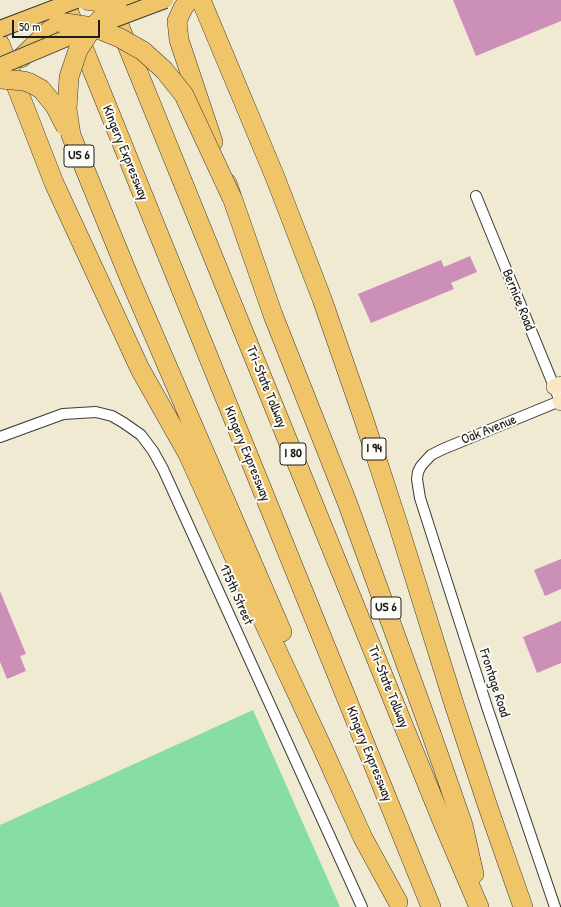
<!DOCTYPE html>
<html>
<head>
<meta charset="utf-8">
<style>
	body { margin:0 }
	#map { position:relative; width:561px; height:907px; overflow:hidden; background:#efead1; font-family:"Patrick Hand",sans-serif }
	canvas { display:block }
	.scale { position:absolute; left:12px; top:20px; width:88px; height:18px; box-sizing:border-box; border:2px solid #1c1c1c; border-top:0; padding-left:5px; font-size:12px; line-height:14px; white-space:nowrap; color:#1c1c1c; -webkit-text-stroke:3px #fdfcf7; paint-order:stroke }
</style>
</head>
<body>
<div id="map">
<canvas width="561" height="907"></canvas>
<div class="scale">50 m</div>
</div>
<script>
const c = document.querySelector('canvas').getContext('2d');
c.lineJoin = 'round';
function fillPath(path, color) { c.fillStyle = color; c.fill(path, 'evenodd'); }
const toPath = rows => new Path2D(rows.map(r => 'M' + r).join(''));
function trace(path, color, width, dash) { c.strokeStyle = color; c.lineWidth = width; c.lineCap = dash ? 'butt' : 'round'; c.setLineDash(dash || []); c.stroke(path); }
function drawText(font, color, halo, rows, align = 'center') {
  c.font = font + ' "Patrick Hand",sans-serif'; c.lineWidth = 4; c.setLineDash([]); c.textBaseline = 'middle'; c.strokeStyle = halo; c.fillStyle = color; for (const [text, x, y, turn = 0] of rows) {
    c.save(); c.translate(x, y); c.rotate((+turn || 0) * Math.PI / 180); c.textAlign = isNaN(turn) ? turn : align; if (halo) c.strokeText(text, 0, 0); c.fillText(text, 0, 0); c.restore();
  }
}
fillPath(toPath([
	[253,710,340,907,0,907,0,825]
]), '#86dea2');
fillPath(toPath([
	[453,0,561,0,561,21,476,56],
	[470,256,477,272,451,283,454,289,371,323,358,294,441,260,444,267],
	[561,559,561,589,545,596,534,570],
	[0,591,26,654,20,656,26,671,7,679,0,662],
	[561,621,561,663,537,673,523,637]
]), '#cc8fb8');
const street = toPath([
	[476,196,560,401,443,449,431,455,421,466,418,472,417,479,420,498,487,707,555,907],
	[0,437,63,414,96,412,112,416,124,423,141,435,153,451,163,469,362,907]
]);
const secondary = toPath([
	[554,387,561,384],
	[560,401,561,403]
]);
const highway = toPath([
	[64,0,431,907],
	[189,0,183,8,177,21,179,40,213,142],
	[201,0,275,177,322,299,363,417,397,521,454,704,488,807,523,907],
	[110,3,443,823,479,907],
	[117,4,137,3,153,0],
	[0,44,54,183,140,369,188,454,253,599,322,747,363,838,398,902],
	[21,58,58,22],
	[227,183,273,315,347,502,432,736,463,825,474,874],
	[131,282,282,632]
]);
trace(street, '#3c3b37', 12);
trace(secondary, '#3c3b37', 16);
trace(highway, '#3c3b37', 20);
trace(street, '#fff', 10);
trace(secondary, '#f9e7c3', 15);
trace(highway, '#f0c469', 19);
const primaryBridge = toPath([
	[0,29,76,0],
	[0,66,93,27,165,0]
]);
const highwayBridge = toPath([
	[85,0,117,4],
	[117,4,108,11,93,27,78,50,69,77,67,109,71,135,131,282],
	[58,22,93,27,120,38,143,51,164,70,184,95,232,198],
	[0,79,24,81,30,83,41,89,55,106,66,127]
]);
trace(primaryBridge, '#3c3b37', 18, []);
trace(highwayBridge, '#3c3b37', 20, []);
trace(primaryBridge, '#f0c469', 16);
trace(highwayBridge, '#f0c469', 19);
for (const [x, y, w] of [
	[79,156,30],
	[374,449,24],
	[293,454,26],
	[386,608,30]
]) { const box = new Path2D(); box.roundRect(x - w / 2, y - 11, w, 22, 3); c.fillStyle = '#fdfcf7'; c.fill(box); trace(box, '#1c1c1c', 1); }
drawText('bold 13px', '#1c1c1c', null, [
	["US 6",79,156],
	["I 94",374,449],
	["I 80",293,454],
	["US 6",386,608]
]);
drawText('14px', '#1c1c1c', '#fdfcf7', [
	["Kingery Expressway",125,153,68],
	["Bernice Road",518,300,68],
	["Tri-State Tollway",266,387,68],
	["Oak Avenue",489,430,-22],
	["Kingery Expressway",247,454,68],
	["175th Street",236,595,66],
	["Frontage Road",494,683,72],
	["Tri-State Tollway",388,687,68],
	["Kingery Expressway",369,754,68]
]);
</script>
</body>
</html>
